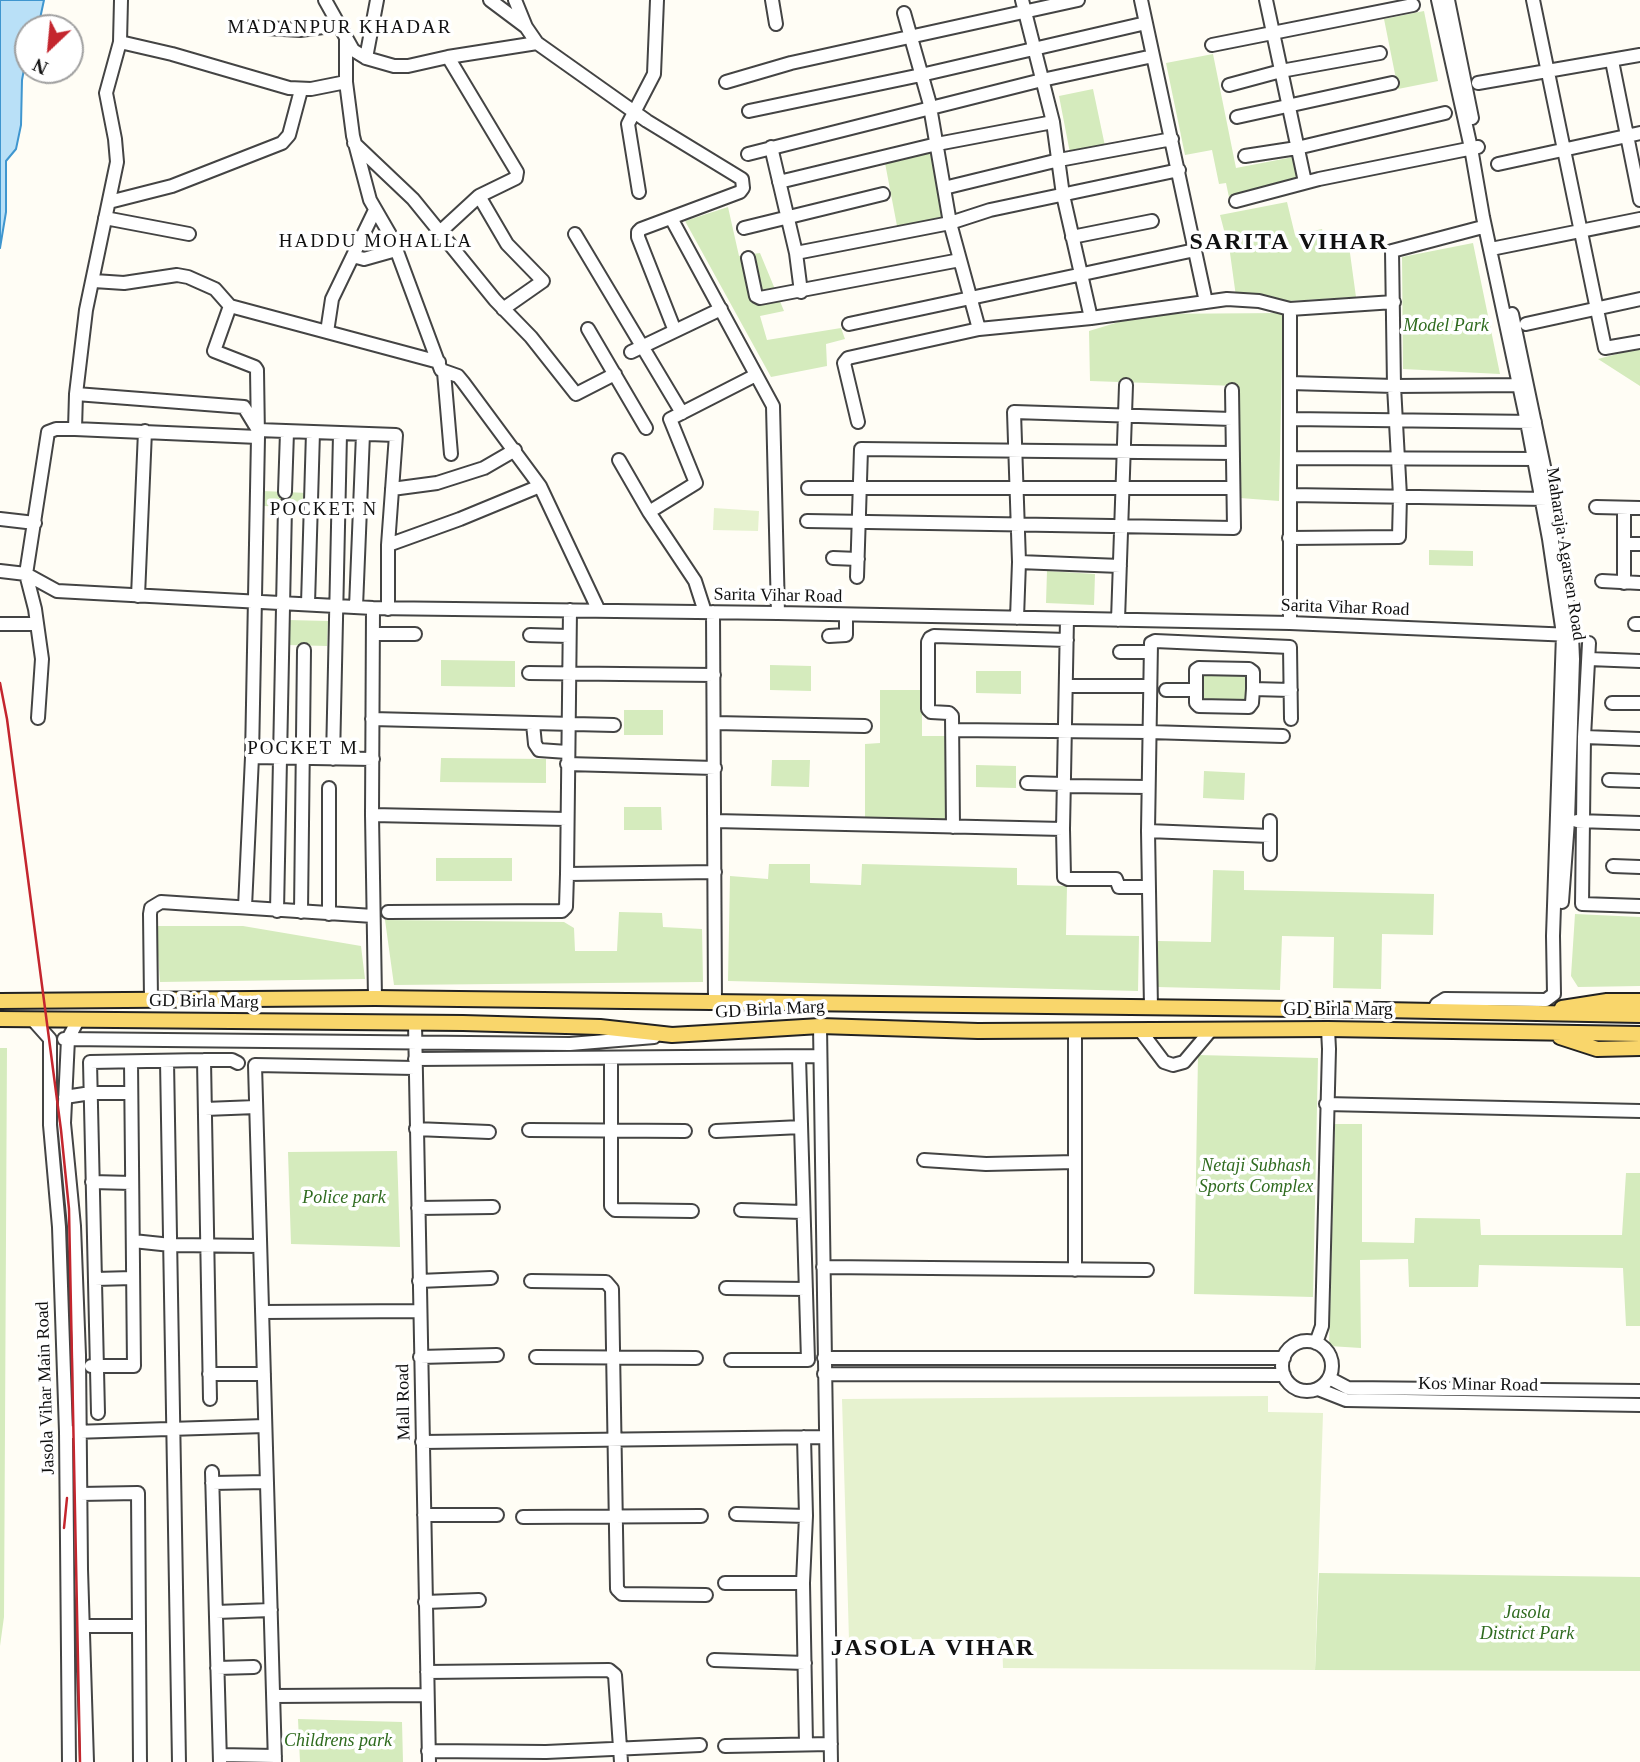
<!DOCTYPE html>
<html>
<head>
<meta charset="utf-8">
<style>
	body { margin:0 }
	#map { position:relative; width:1640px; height:1762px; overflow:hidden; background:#fffdf5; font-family:"Times New Roman",serif }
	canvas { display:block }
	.north { position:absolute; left:14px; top:14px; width:70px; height:70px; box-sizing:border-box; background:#fff; border:2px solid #a0a0a0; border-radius:50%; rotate:206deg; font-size:19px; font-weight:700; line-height:28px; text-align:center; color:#111 }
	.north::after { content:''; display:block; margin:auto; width:24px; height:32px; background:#c4262e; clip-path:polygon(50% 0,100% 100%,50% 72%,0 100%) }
</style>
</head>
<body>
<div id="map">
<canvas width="1640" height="1762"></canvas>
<div class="north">N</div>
</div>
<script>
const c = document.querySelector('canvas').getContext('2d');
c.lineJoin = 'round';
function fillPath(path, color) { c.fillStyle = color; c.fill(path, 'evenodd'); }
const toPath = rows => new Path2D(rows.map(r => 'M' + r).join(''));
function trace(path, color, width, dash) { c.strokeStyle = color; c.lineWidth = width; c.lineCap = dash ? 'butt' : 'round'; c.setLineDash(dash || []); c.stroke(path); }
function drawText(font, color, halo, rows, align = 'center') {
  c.font = font + ' "Times New Roman",serif'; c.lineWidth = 7; c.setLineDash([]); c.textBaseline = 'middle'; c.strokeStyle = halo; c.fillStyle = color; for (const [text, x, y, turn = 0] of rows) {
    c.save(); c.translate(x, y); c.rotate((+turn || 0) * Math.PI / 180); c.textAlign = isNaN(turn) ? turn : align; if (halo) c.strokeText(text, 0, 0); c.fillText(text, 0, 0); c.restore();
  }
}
fillPath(toPath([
	[1424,11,1438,81,1398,89,1384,19],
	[1213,54,1236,168,1293,157,1299,188,1230,202,1226,183,1219,184,1212,150,1185,155,1166,63],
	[1093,89,1105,146,1070,153,1059,96],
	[934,150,947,221,898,231,885,163],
	[1287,202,1295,235,1322,229,1327,247,1349,246,1356,297,1237,304,1230,253,1220,215],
	[728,207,739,256,760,253,784,311,760,316,767,340,841,328,845,339,826,344,827,366,771,377,685,221],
	[1473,243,1500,374,1403,369,1402,257],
	[1283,313,1279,501,1240,498,1237,386,1090,381,1089,331,1145,314],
	[1640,348,1640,386,1598,359],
	[263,491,307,493,307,507,263,506],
	[1429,550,1473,551,1473,566,1429,565],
	[1047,571,1095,574,1094,605,1046,603],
	[288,620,328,621,327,646,288,645],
	[441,660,515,661,515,687,441,686],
	[770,665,811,666,811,691,770,690],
	[976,671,1021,671,1021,694,976,693],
	[1204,675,1249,676,1248,702,1203,701],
	[880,690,922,690,922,736,946,736,946,820,865,820,865,744,880,743],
	[624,710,663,710,663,735,624,735],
	[441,758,546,759,546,783,440,782],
	[772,760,810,760,809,787,771,786],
	[976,765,1016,766,1016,788,976,787],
	[1204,771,1245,773,1244,800,1203,798],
	[624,807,661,807,662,830,624,830],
	[436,858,512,858,512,881,436,881],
	[769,864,810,864,810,883,861,885,862,864,1017,868,1017,885,1067,886,1066,935,1139,936,1138,991,728,981,730,876,768,879],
	[1213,870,1244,871,1244,890,1434,894,1433,935,1382,934,1381,989,1333,988,1334,937,1282,936,1280,990,1157,987,1158,941,1211,942],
	[619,912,662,913,663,927,702,929,703,982,394,985,385,920,564,922,574,928,575,951,617,951],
	[1575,914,1640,917,1640,986,1578,987,1571,976],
	[156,926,243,926,361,946,365,979,160,982],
	[0,1048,7,1048,4,1617,0,1646],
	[1198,1055,1318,1058,1313,1297,1194,1294],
	[1335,1124,1362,1124,1362,1242,1414,1243,1415,1218,1480,1219,1481,1235,1622,1235,1626,1173,1640,1173,1640,1326,1626,1326,1623,1268,1479,1265,1478,1287,1409,1287,1408,1259,1360,1260,1361,1348,1329,1346],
	[397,1151,400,1247,291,1244,288,1152],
	[1319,1573,1640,1577,1640,1671,1315,1670],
	[298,1719,402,1722,403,1762,300,1762]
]), '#d5ebbd');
fillPath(toPath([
	[714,508,759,511,758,531,713,530],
	[1268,1396,1268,1412,1323,1413,1315,1670,1003,1668,1002,1638,849,1640,842,1399]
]), '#e6f2cf');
const water = toPath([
	[0,0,44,0,38,28,28,28,28,48,22,80,21,125,16,149,6,161,6,212,0,248,0,0]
]);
fillPath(water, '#b9e0f7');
trace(water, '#3f96cf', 2);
const minor = toPath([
	[325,0,353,50,366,58,394,66,408,66,448,57,537,43],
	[490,0,526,27],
	[515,0,526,27,537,43,647,121,742,179,743,188,740,192,641,229,638,232,638,237,675,331],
	[772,0,776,24],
	[1022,0,1053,122,1063,195,1091,318],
	[1141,0,1206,302],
	[1266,0,1305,182],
	[1448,0,1472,118],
	[1533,0,1605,348,1640,342],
	[904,13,929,101,950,223,979,329],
	[250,27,300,30,339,25],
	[346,40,346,82,353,136,370,200,392,238,441,370,458,376,463,382,540,486,599,611],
	[120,42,172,54,289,88,311,89,346,82],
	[1212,45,1413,5],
	[448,57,517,172,516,178,479,196],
	[366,58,377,0],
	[1612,61,1640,200],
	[726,82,791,63,1078,0],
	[1478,83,1640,55],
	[1229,85,1281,71,1380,53],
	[749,111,921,75,1146,23],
	[1237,117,1392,83],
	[354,143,413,199,495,300,531,337,576,394,615,374],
	[771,147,796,253,801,292],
	[748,154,1042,80,1153,56],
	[1245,156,1297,148,1445,113],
	[1498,164,1640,133],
	[779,182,937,144,1053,122],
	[944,188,1059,160,1172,139],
	[639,192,628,124,654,74,657,0],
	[1236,201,1319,179,1478,147],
	[109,202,172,186,282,143,289,135,301,90],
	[105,218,189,234],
	[671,218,773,406,778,613],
	[744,228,883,194],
	[441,231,479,196,507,244,543,281,503,309],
	[575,234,682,413],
	[1072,237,1152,221],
	[1491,249,1640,219],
	[796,253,950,223,990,210,1179,170],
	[353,256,364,259,396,250],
	[748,258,756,296,760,298,960,260],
	[94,281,124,283,177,275,188,277,215,289,230,306,214,351,255,367,257,370,258,437,252,757,245,907],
	[230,306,439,362],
	[1512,314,1551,500,1556,536],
	[849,324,1195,250],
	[1526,324,1640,299],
	[588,329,646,428],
	[327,332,332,299,375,210],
	[631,352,721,309],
	[444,372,451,454],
	[1290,383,1394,386,1524,385],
	[76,394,244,407,258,430,396,435,388,545,388,609],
	[1290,419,1535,422],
	[858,422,844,363,848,358,979,329,1091,318,1227,299,1259,301,1290,309,1394,302],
	[75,429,76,394,86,310,117,162,115,139,106,93,120,42,121,0],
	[1290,458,1539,459],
	[619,460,649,512,695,581,705,612],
	[808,488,1233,488],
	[392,489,437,483,484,468,515,450],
	[285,492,287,432],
	[1290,495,1547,499],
	[1596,507,1640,508],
	[1624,508,1624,583],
	[649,512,696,483,670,419,756,375],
	[0,519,35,523],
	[807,521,1234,528,1232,390],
	[1289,538,1399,537,1400,496,1394,386,1392,251,1479,228],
	[1624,544,1640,544],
	[388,545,460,519,540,486],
	[833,558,858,559],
	[1019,562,1120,566],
	[1561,564,1572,635,1573,659,1568,821,1562,902],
	[0,571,26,574,57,591,373,608,778,613,1290,623,1572,635],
	[857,577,861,449,1233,453],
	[1602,581,1640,583],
	[138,596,145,431],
	[308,604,313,432],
	[356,607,363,434],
	[373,608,372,815,375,998],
	[713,612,715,1003],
	[1017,618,1019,562,1014,412,1232,419],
	[1067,619,1063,829,1064,877,1068,879,1116,879,1119,887,1149,887],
	[1118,620,1126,385],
	[1290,623,1290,309],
	[1,624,37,624],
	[1635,624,1640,624],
	[373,634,415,634],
	[530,635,569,636],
	[829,636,846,635,846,615],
	[1589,643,1584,737,1582,904,1640,906],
	[1120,652,1149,652],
	[1589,659,1640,661],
	[529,673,714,675],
	[1066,686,1149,686],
	[1253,689,1253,672,1249,669,1199,668,1196,670,1196,703,1199,706,1249,707,1252,703,1253,689,1291,690],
	[1166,690,1196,690],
	[1612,703,1640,703],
	[38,718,42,659,35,609,26,574,48,432,56,429,75,429,258,437],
	[372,719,614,725],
	[714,723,865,726],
	[533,724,535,744,539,750,567,752],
	[953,730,1149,732,1283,736],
	[1584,737,1640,739],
	[252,757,373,759],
	[333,759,340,434],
	[567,764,715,768],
	[1609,780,1640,781],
	[1027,783,1064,784],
	[1064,786,1148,787],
	[372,815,567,819],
	[715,821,1063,829],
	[1270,821,1270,854],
	[1577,821,1640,823],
	[953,827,952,716,949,713,931,712,928,709,928,642,930,638,934,636,1067,640],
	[1148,831,1270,836],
	[1613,866,1640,867],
	[567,874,570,610],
	[277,911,285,506],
	[301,912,304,650],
	[388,912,562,911,566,907,567,874,715,872],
	[329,914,329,788],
	[151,1000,150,914,151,908,161,902,373,916],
	[1151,1008,1148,831,1151,643,1155,641,1290,647,1291,719],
	[1433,1011,1437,1004,1445,999,1546,1000,1554,994,1553,936,1563,634,1549,539,1527,422,1483,217,1471,148,1438,0],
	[33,1020,50,1039,50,1125,59,1227,66,1432,69,1762],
	[78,1020,68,1039,64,1123,74,1226,79,1355,81,1569,87,1762],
	[415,1023,429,1762],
	[820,1026,831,1762],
	[1140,1030,1164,1062,1173,1065,1184,1062,1211,1030],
	[64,1039,570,1044,654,1037],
	[611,1058,611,1206,615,1210,692,1211],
	[415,1059,820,1056],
	[204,1060,210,1399],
	[167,1061,179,1762],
	[65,1097,91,1093,131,1093],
	[1326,1104,1640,1111],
	[205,1109,256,1107],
	[416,1129,489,1132],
	[529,1130,685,1131],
	[716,1131,801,1127],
	[924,1160,986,1164,1075,1162],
	[92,1182,132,1183],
	[418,1208,493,1207],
	[741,1210,802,1212],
	[133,1241,171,1245,260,1246],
	[823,1267,1147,1270],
	[1075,1270,1075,1030],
	[95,1279,133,1278],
	[419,1281,491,1278],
	[531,1281,606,1282,612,1289,617,1589,622,1594,706,1595],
	[726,1288,806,1289],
	[262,1312,420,1311],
	'1282 1366a25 25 0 1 1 50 0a25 25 0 1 1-50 0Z',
	[1316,1343,1322,1326,1329,1049,1328,1029],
	[420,1357,497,1355],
	[536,1357,696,1358],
	[824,1358,1284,1358],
	[731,1360,808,1360,799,1057],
	[91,1366,134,1366,131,1062],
	[209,1374,264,1374],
	[824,1374,1284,1375],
	[1329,1378,1348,1388,1640,1391],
	[1318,1389,1346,1400,1640,1405],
	[98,1413,90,1062,204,1060,232,1060,238,1063],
	[73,1432,265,1426],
	[804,1437,806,1516,803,1583,806,1744],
	[422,1442,825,1437],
	[212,1472,220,1762],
	[212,1483,267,1482],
	[80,1494,138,1493,140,1762],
	[736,1514,806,1516],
	[424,1515,497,1515],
	[523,1517,701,1516],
	[725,1583,803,1583],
	[425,1602,479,1600],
	[216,1612,271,1610],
	[83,1626,139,1626],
	[714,1660,805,1663],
	[217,1668,254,1667],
	[427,1672,609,1670,615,1675,621,1762],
	[274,1696,427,1695],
	[725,1746,831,1744],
	[428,1751,546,1752,700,1745],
	[220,1755,275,1756],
	[275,1762,255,1065,415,1068]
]);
const major = toPath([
	[0,1001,375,998,1383,1010,1640,1015],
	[1562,1008,1607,1001,1640,1001],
	[0,1019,463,1023,600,1027,672,1035,820,1026,978,1031,1328,1029,1640,1034],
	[1560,1037,1597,1049,1640,1048]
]);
trace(minor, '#444', 16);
trace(major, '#222', 18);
trace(minor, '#fff', 12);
trace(major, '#f9d66b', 14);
trace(toPath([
	[0,683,7,719,61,1130,69,1209,80,1762],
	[64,1528,67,1498]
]), '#c4262e', 2.5);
drawText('italic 18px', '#2f6b1f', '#fff', [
	["Model Park",1446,326],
	["Netaji Subhash",1256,1166],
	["Sports Complex",1256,1187],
	["Police park",344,1198],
	["Jasola",1527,1613],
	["District Park",1527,1634],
	["Childrens park",338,1741]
]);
drawText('18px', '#111', '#fff', [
	["Maharaja Agarsen Road",1565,554,81],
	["Sarita Vihar Road",778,596,1],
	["Sarita Vihar Road",1345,608,2],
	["GD Birla Marg",204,1002,1],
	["GD Birla Marg",770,1010,-3],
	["GD Birla Marg",1338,1010],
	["Kos Minar Road",1478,1385,1],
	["Jasola Vihar Main Road",46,1388,-92],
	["Mall Road",404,1402,-91]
]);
c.letterSpacing = '2px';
drawText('19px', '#111', '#fff', [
	["MADANPUR KHADAR",340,28],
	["HADDU MOHALLA",376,242],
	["POCKET N",324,510],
	["POCKET M",303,749]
]);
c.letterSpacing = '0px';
c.letterSpacing = '2px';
drawText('bold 24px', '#111', '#fff', [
	["SARITA VIHAR",1289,243],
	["JASOLA VIHAR",933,1649]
]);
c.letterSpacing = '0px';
</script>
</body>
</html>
